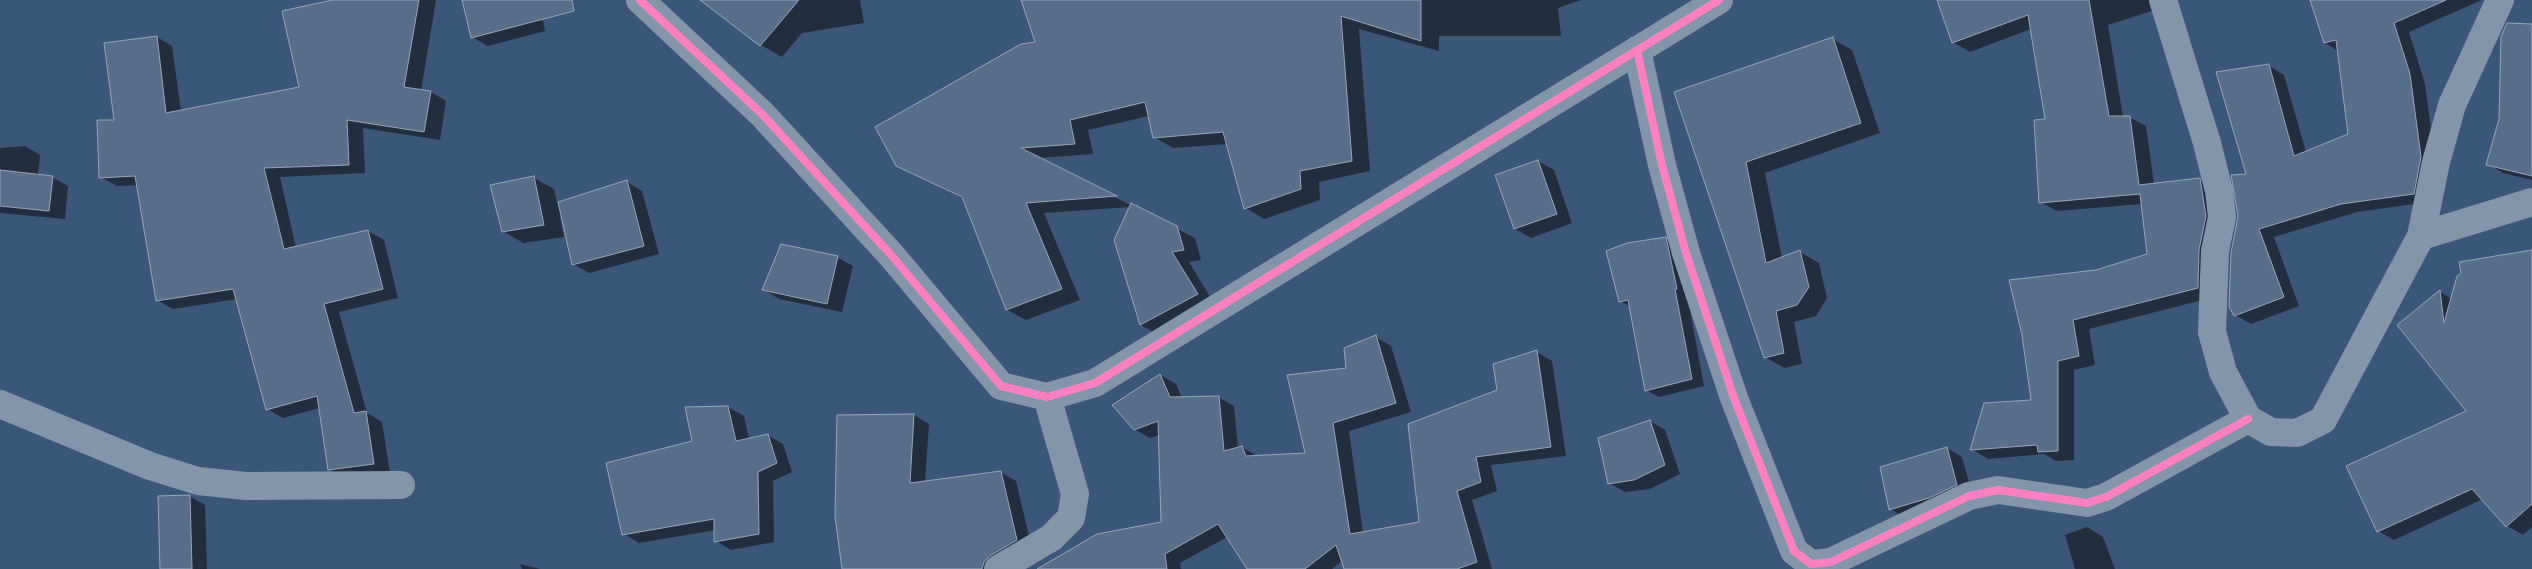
<!DOCTYPE html>
<html>
<head>
<meta charset="utf-8">
<style>
	body { margin:0 }
	canvas { display:block; background:#3c5676 }
</style>
</head>
<body>
<canvas width="2532" height="569"></canvas>
<script>
const c = document.querySelector('canvas').getContext('2d');
c.lineJoin = 'round';
function fillPath(path, color) { c.fillStyle = color; c.fill(path, 'evenodd'); }
const toPath = rows => new Path2D(rows.map(r => 'M' + r).join(''));
function trace(path, color, width, dash) { c.strokeStyle = color; c.lineWidth = width; c.lineCap = dash ? 'butt' : 'round'; c.setLineDash(dash || []); c.stroke(path); }
fillPath(toPath([
	[338,0,436,0,421,91,431,92,446,101,440,140,363,128,365,173,280,177,296,248,368,231,384,240,398,298,339,312,367,413,382,422,390,473,345,478,329,469,320,408,283,418,267,409,237,299,173,309,157,300,138,185,117,186,101,177,115,121,157,37,172,46,181,111,301,88],
	[464,0,539,0,545,31,488,46,472,37],
	[702,0,860,0,864,23,802,33,782,57,761,45],
	[1022,0,1581,0,1558,8,1561,36,1439,36,1439,51,1359,29,1370,171,1319,182,1320,200,1264,219,1246,208,1227,144,1173,148,1154,137,1149,116,1088,130,1093,154,1038,158,1195,238,1201,260,1189,262,1215,305,1159,335,1141,325,1115,240,1130,207,1044,213,1080,300,1026,320,1007,310,964,199,897,165,1037,43],
	[1938,0,2164,0,2164,7,2108,25,2123,117,2129,117,2146,126,2154,184,2200,180,2216,189,2214,297,2089,329,2095,365,2074,370,2074,460,2056,461,2044,454,1988,459,1972,449,2032,401,2023,335,2096,271,2148,255,2142,204,2057,211,2040,202,2046,121,2031,29,1970,52,1953,42],
	[2312,0,2482,0,2409,32,2425,84,2436,166,2429,202,2357,212,2274,237,2299,306,2251,324,2235,315,2247,175,2269,66,2284,75,2306,152,2349,135,2338,51,2325,43],
	[2532,25,2532,180,2503,173,2488,164],
	[1832,39,1852,50,1880,133,1765,173,1782,258,1800,252,1819,263,1827,298,1816,316,1794,322,1802,364,1784,368,1765,357,1676,93],
	[25,146,40,155,38,175,52,177,68,186,65,219,0,213,0,148],
	[1538,161,1554,170,1572,223,1531,238,1515,229,1497,176],
	[534,178,554,189,557,203,627,182,642,191,659,254,589,273,573,264,562,216,560,216,564,237,523,243,503,231],
	[1665,239,1678,246,1704,386,1659,397,1646,390,1631,307,1620,301],
	[2532,251,2532,527,2523,535,2507,526,2483,499,2394,540,2378,531,2468,412,2399,325,2440,292,2452,299],
	[837,257,853,266,842,312,779,299,764,290],
	[1376,337,1391,346,1411,412,1349,431,1363,533,1420,523,1498,390,1537,352,1552,361,1566,456,1491,465,1497,491,1472,500,1492,569,1345,569,1343,560,1332,569,1249,569,1227,537,1180,563,1181,569,1039,569,1163,523,1160,435,1150,438,1134,429,1160,375,1176,384,1182,398,1218,397,1234,406,1238,448,1242,447,1257,456,1307,454,1347,369],
	[728,407,744,416,749,439,767,435,783,444,792,472,773,481,774,542,731,550,716,541,716,530,639,543,624,534,693,441],
	[914,415,929,424,925,482,1000,472,1016,481,1032,549,1001,569,843,569],
	[1650,421,1665,430,1680,474,1650,489,1625,492,1609,483],
	[1947,448,1962,457,1972,493,1906,518,1890,509],
	[189,496,205,505,207,569,161,569],
	[2087,527,2103,537,2115,569,2075,569,2065,535],
	[520,564,540,569,522,569]
]), '#0007');
const building = toPath([
	[332,0,419,0,404,87,431,91,424,132,347,120,349,165,264,168,284,249,368,230,383,289,324,304,354,413,366,411,374,464,328,470,317,396,266,410,233,289,156,301,135,176,99,178,97,120,114,120,104,43,157,36,166,113,299,87,282,11,332,0],
	[462,0,572,0,574,11,471,38,462,0],
	[700,0,799,0,760,46,700,0],
	[1021,0,1421,0,1421,41,1341,16,1352,161,1300,171,1301,189,1244,209,1223,132,1153,138,1145,102,1070,120,1075,144,1021,148,1117,196,1026,203,1062,289,1006,310,962,197,896,166,875,127,1021,44,1035,42,1021,0],
	[1937,0,2089,0,2109,116,2130,116,2139,185,2200,178,2206,216,2199,250,2198,288,2073,320,2079,356,2058,361,2058,451,2038,452,2037,445,1970,450,1984,403,2031,400,2022,335,2009,280,2096,270,2147,254,2140,194,2039,203,2034,120,2045,119,2028,15,1952,43,1937,0],
	[2310,0,2446,0,2394,23,2410,74,2421,157,2414,194,2341,204,2259,229,2284,297,2234,316,2229,307,2231,253,2238,216,2231,175,2246,174,2216,72,2269,64,2294,156,2348,134,2336,40,2324,43,2310,0],
	[2507,23,2532,24,2532,176,2486,165,2499,119,2501,36,2507,23],
	[1833,37,1861,123,1746,162,1766,263,1800,250,1809,287,1797,305,1776,311,1784,353,1764,358,1674,92,1833,37],
	[1538,160,1557,214,1514,229,1495,175,1538,160],
	[0,170,53,176,49,211,0,206,0,170],
	[534,176,544,225,502,232,490,185,534,176],
	[627,180,644,246,572,265,558,202,627,180],
	[1131,203,1177,226,1184,250,1172,252,1198,294,1140,325,1114,240,1131,203],
	[1666,237,1677,289,1675,289,1692,379,1645,391,1628,300,1619,302,1606,251,1627,243,1666,237],
	[781,244,838,256,827,304,762,290,781,244],
	[2532,250,2532,504,2506,527,2472,489,2377,532,2346,466,2466,411,2397,325,2440,290,2444,323,2457,276,2461,273,2459,262,2532,250],
	[1376,335,1396,403,1333,423,1350,534,1419,522,1408,424,1497,390,1493,364,1537,350,1551,447,1476,457,1481,482,1457,491,1477,562,1457,569,1344,569,1336,545,1305,569,1247,569,1218,524,1165,554,1167,569,1037,569,1097,534,1161,522,1158,421,1134,430,1112,405,1160,374,1170,397,1219,396,1224,451,1242,446,1246,456,1305,453,1287,375,1346,368,1344,348,1376,335],
	[728,406,736,441,768,434,777,463,758,472,759,534,714,542,714,519,622,535,606,463,692,441,685,407,728,406],
	[914,414,910,483,1001,471,1017,540,990,556,984,562,982,569,842,569,835,516,837,415,914,414],
	[1650,420,1665,465,1634,480,1608,484,1598,438,1650,420],
	[1947,447,1957,485,1929,498,1889,510,1880,467,1947,447],
	[190,495,192,569,160,569,158,496,190,495]
]);
fillPath(building, '#596f88');
trace(building, '#97a6b8', 1);
trace(toPath([
	[640,0,762,114,892,256,1001,386,1047,397,1095,383,1719,0],
	[2163,0,2207,143,2219,191,2222,217,2215,251,2212,332,2223,372,2248,419,2271,432,2297,433,2323,420,2421,236,2436,162,2452,105,2500,0],
	[1637,50,1662,165,1686,253,1734,398,1794,551,1811,564,1831,562,1969,496,1998,490,2087,503,2106,497,2248,419],
	[2421,236,2532,202],
	[0,404,150,466,198,481,246,486,401,485],
	[998,569,1051,538,1071,518,1075,494,1047,397]
]), '#8396a9', 28);
trace(toPath([
	[640,0,762,114,892,256,1001,386,1047,397,1095,383,1719,0],
	[1637,50,1662,165,1686,253,1734,398,1794,551,1811,564,1831,562,1969,496,1998,490,2087,503,2106,497,2248,419]
]), '#ff80c0', 8);
</script>
</body>
</html>
